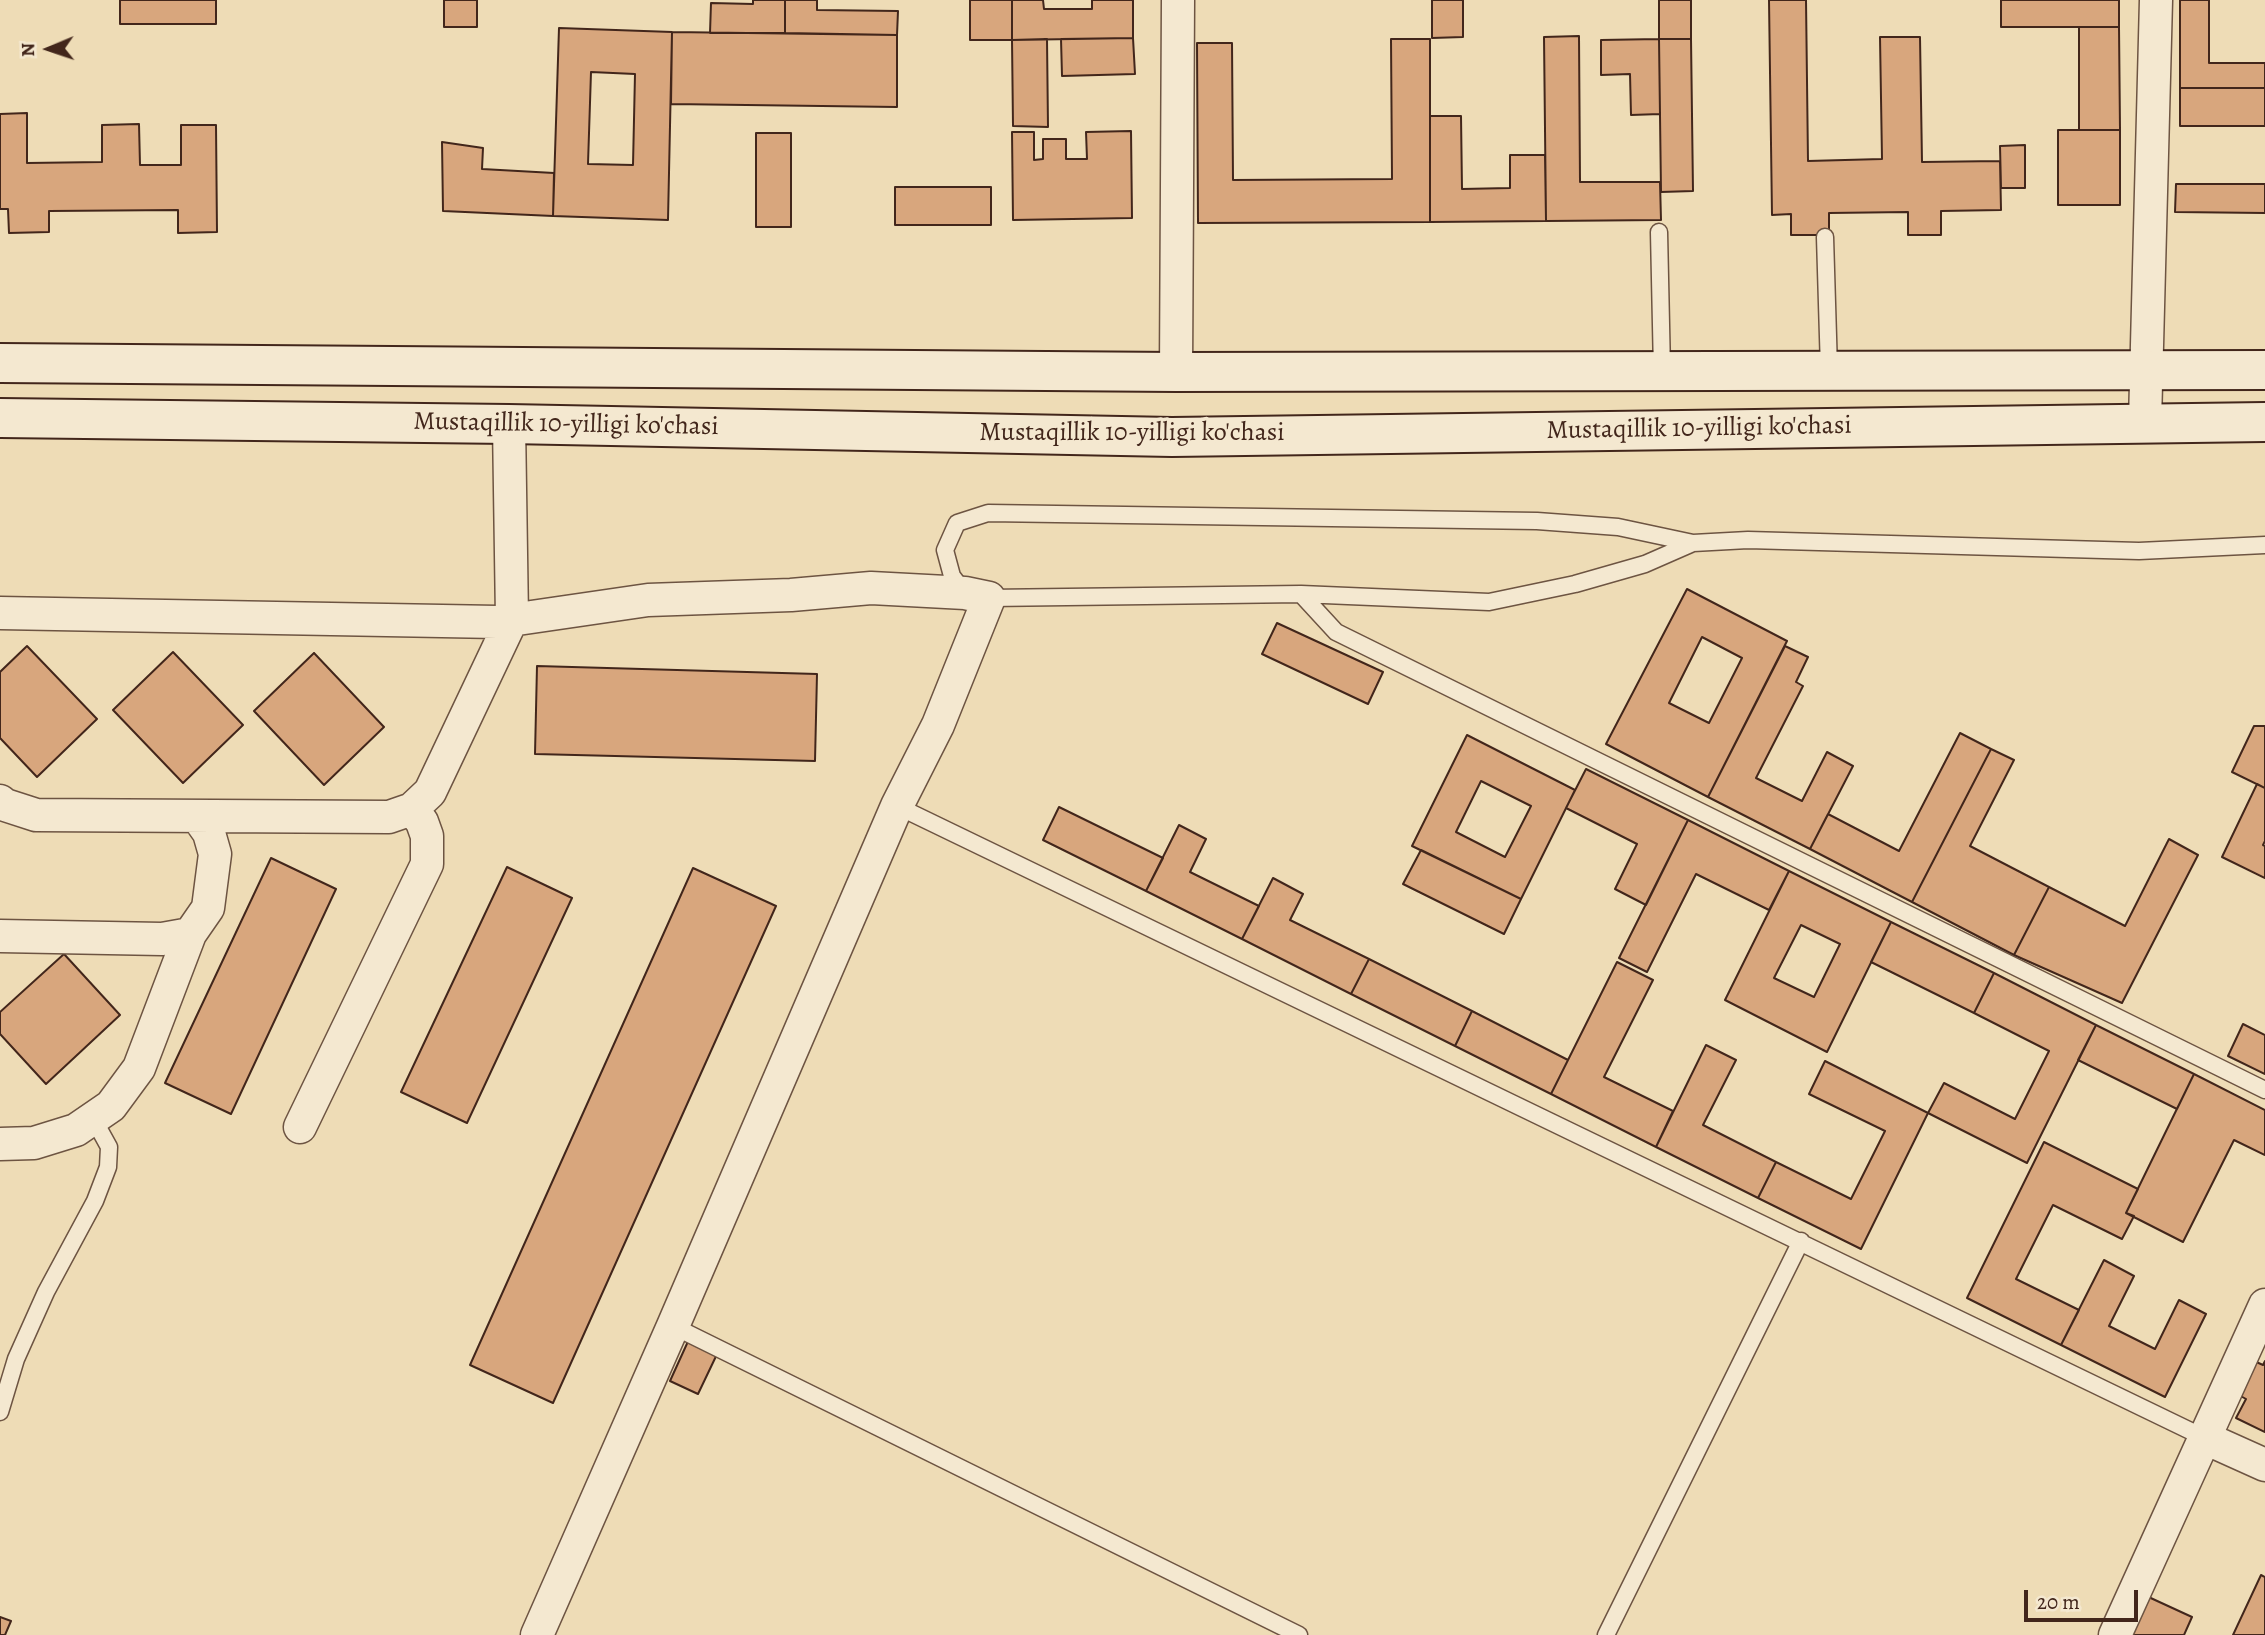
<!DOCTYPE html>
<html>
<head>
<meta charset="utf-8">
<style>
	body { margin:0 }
	#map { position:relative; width:2265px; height:1635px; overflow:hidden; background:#eedcb6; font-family:Alegreya,serif }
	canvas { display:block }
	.north { position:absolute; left:14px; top:14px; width:70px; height:70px; -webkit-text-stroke:5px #f4e8d0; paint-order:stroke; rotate:268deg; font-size:19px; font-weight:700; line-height:28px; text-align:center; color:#42261b }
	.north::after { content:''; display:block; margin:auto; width:24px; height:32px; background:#42261b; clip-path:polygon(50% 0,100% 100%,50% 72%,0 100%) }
	.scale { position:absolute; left:2024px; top:1590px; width:114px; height:32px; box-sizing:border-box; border:4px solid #42261b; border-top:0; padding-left:9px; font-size:21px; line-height:24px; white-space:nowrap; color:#42261b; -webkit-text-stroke:5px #f4e8d0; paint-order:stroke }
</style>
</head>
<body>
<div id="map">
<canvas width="2265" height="1635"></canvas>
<div class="north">N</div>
<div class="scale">20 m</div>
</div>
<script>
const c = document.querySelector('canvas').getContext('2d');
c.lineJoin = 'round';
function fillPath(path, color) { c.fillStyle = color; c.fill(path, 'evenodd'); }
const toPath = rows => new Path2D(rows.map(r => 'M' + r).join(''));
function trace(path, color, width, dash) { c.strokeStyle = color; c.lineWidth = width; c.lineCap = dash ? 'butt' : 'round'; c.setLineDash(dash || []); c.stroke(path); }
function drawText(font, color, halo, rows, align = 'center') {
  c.font = font + ' Alegreya,serif'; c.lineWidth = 7; c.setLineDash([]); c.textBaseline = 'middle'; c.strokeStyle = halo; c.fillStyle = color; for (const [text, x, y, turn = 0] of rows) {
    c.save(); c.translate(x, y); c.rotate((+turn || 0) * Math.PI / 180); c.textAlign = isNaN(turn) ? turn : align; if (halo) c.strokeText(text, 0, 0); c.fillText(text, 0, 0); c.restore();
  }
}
const building = toPath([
	[120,0,216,0,216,24,120,24,120,0],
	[444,0,477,0,477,27,444,27,444,0],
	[753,0,785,0,785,33,710,33,711,3,753,4,753,0],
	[785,0,817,0,817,10,898,11,897,35,785,33,785,0],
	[970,0,1012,0,1012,40,970,40,970,0],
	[1012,0,1043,0,1044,9,1092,9,1092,0,1133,0,1133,38,1012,40,1012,0],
	[1432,0,1463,0,1463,37,1432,38,1432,0],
	[1659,0,1691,0,1691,39,1659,39,1659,0],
	[1769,0,1806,0,1808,161,1882,159,1880,37,1920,37,1922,162,2000,161,2001,210,1941,211,1941,235,1908,235,1908,212,1829,213,1829,235,1791,235,1791,214,1772,215,1769,0],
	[2001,0,2119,0,2119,27,2001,27,2001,0],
	[2180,0,2209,0,2209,63,2265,63,2265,88,2180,88,2180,0],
	[2079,27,2119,27,2120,130,2079,130,2079,27],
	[559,28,672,32,668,220,553,216,559,28],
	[591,72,635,74,633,165,588,164,591,72],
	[672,32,897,35,897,107,671,104,672,32],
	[1579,36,1580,182,1660,182,1661,220,1546,221,1544,37,1579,36],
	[1133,38,1135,74,1062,76,1061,39,1133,38],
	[1047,39,1048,127,1013,126,1012,40,1047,39],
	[1391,39,1430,39,1430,222,1198,223,1197,43,1232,43,1233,180,1392,179,1391,39],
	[1659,39,1691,39,1693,191,1661,192,1659,39],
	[1659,39,1660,114,1631,115,1630,74,1601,75,1601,40,1659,39],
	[2180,88,2265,88,2265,126,2180,126,2180,88],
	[27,113,27,163,102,162,102,125,139,124,140,165,181,165,181,125,216,125,217,232,178,233,178,210,49,211,49,232,9,233,8,209,0,209,0,114,27,113],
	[1430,116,1461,116,1462,189,1510,188,1510,155,1545,155,1546,221,1430,222,1430,116],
	[2058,130,2120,130,2120,205,2058,205,2058,130],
	[1131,131,1132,218,1013,220,1012,132,1034,132,1034,160,1043,159,1043,139,1066,139,1066,159,1087,159,1086,132,1131,131],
	[756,133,791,133,791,227,756,227,756,133],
	[442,142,483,148,482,169,554,173,553,216,443,211,442,142],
	[2025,145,2025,188,2001,188,2000,146,2025,145],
	[2176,184,2265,184,2265,213,2175,212,2176,184],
	[895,187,991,187,991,225,895,225,895,187],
	[1687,589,1787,641,1708,797,1606,744,1687,589],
	[1702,637,1742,658,1709,723,1669,703,1702,637],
	[1277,623,1383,672,1368,704,1262,654,1277,623],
	[27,646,97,719,37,777,0,738,0,672,27,646],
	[1785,646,1808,657,1796,682,1803,686,1756,778,1802,801,1827,752,1853,766,1810,849,1708,797,1785,646],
	[173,652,243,725,183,783,113,710,173,652],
	[314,653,384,727,324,785,254,711,314,653],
	[537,666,817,674,815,761,535,754,537,666],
	[2254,726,2265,726,2265,788,2232,772,2254,726],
	[1960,733,1991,749,1912,902,1810,849,1828,814,1899,851,1960,733],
	[1467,735,1575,790,1521,899,1412,846,1467,735],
	[1481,781,1531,806,1505,857,1456,832,1481,781],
	[1991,749,2014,760,1970,846,2049,887,2014,955,1912,902,1991,749],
	[1586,769,1688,820,1646,905,1615,889,1637,844,1566,808,1586,769],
	[2257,784,2265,788,2265,841,2263,845,2265,846,2265,878,2222,857,2257,784],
	[1059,807,1163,858,1146,891,1043,840,1059,807],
	[1688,820,1789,871,1769,910,1696,874,1647,972,1619,958,1688,820],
	[1179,825,1206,839,1190,872,1259,906,1242,939,1146,891,1179,825],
	[2169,839,2198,855,2122,1003,2014,955,2049,887,2125,926,2169,839],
	[1421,850,1521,899,1504,934,1403,884,1421,850],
	[271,858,336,889,231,1114,165,1083,271,858],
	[507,867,572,898,467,1123,401,1092,507,867],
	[693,868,776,906,553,1403,470,1365,693,868],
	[1789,871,1891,922,1827,1052,1725,1000,1789,871],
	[1801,925,1840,944,1814,997,1774,978,1801,925],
	[1273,878,1303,894,1290,920,1369,959,1351,994,1242,939,1273,878],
	[1891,922,1994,973,1974,1013,1871,962,1891,922],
	[64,954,120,1015,46,1084,0,1034,0,1012,64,954],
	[1369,959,1472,1011,1455,1046,1351,994,1369,959],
	[1617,962,1653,980,1604,1077,1673,1111,1656,1147,1551,1094,1617,962],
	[1994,973,2096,1025,2027,1163,1928,1113,1944,1083,2015,1119,2049,1051,1974,1013,1994,973],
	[1472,1011,1568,1060,1551,1094,1455,1046,1472,1011],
	[2243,1024,2265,1035,2265,1074,2228,1056,2243,1024],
	[2096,1025,2194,1074,2177,1109,2078,1060,2096,1025],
	[1706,1045,1736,1060,1703,1125,1776,1162,1758,1198,1656,1147,1706,1045],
	[1825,1061,1928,1113,1861,1249,1758,1198,1776,1162,1851,1199,1885,1131,1809,1094,1825,1061],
	[2194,1074,2265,1110,2265,1155,2234,1140,2183,1242,2126,1213,2194,1074],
	[2044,1142,2138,1189,2126,1213,2134,1216,2122,1239,2053,1205,2016,1279,2079,1310,2061,1345,1967,1298,2044,1142],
	[2104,1260,2134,1276,2109,1326,2155,1349,2179,1300,2206,1314,2165,1397,2061,1345,2104,1260],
	[690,1337,719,1350,698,1394,670,1381,690,1337],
	[2254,1361,2263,1365,2265,1361,2265,1432,2236,1418,2246,1399,2237,1394,2254,1361],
	[2261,1575,2265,1577,2265,1635,2233,1635,2261,1575],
	[2142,1594,2192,1617,2184,1635,2123,1635,2142,1594],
	[0,1617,11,1621,5,1635,0,1635,0,1617]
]);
fillPath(building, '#d8a67d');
trace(building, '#42261b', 2);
const lane = toPath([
	[1659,232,1662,371],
	[1825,237,1829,370],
	[965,593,952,576,945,550,957,523,988,513,1537,521,1618,527,1693,543],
	[1301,594,1489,602,1575,584,1645,564,1693,543,1748,540,2139,551,2265,545],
	[989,598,1301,594,1336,632,2265,1090],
	[897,806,2205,1438],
	[673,1326,1299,1635],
	[0,1412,16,1359,46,1292,95,1201,108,1167,109,1147,93,1118],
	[1606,1635,1801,1241]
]);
const street = toPath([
	[1176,372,1178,0],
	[2145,422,2156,0],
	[0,613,497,622,648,600,791,595,871,588,965,593,989,598,938,725,897,806,673,1326,537,1635],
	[0,801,5,805,36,815,389,817,412,809,430,792,512,619,509,424],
	[0,936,162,939,190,934,208,908,215,854,209,833,197,816],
	[300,1127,427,864,427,836,422,822,412,809],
	[0,1144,34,1143,76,1130,111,1106,139,1068,190,934],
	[2205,1438,2265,1465],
	[2115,1635,2265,1305]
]);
const secondary = toPath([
	[0,363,1176,372,2265,370],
	[0,418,509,424,1172,437,2265,422]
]);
trace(lane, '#6d5442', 19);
trace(street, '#6d5442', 35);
trace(secondary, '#42261b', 42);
trace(lane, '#f4e8d0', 16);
trace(street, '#f4e8d0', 32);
trace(secondary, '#f4e8d0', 38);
drawText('26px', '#42261b', '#f4e8d0', [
	["Mustaqillik 10-yilligi ko'chasi",566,425,1],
	["Mustaqillik 10-yilligi ko'chasi",1699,429,-1],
	["Mustaqillik 10-yilligi ko'chasi",1132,434]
]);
</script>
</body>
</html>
